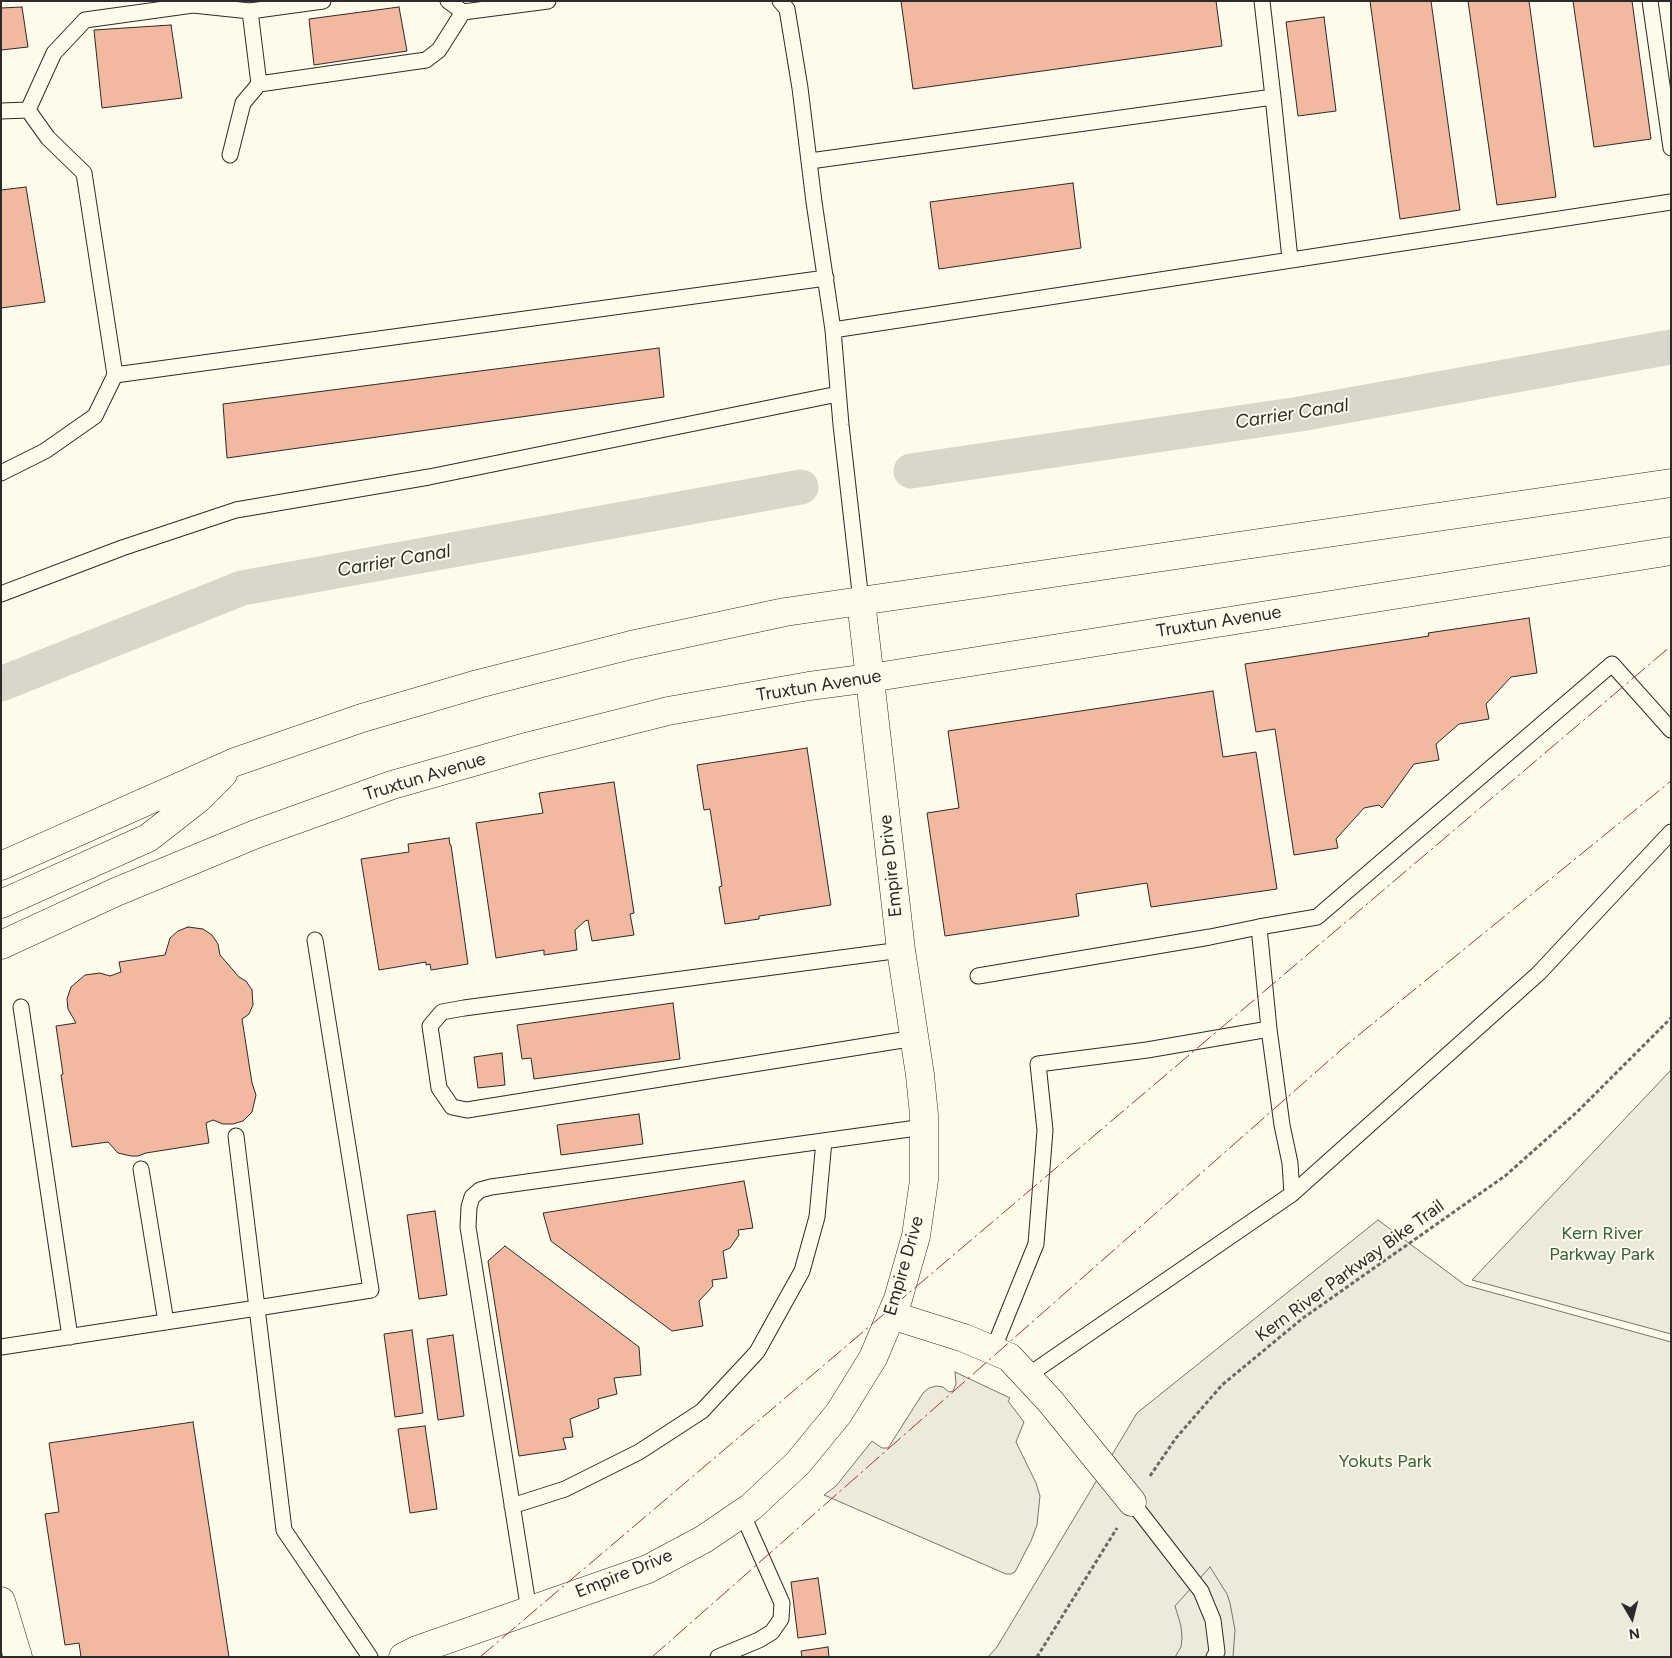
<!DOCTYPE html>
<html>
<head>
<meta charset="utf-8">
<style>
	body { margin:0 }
	#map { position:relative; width:1672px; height:1658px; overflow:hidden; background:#fdfbea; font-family:Figtree,sans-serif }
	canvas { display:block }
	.frame { position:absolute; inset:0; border:2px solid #2b2b2b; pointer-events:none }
	.north { position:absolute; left:1607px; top:1593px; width:50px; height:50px; -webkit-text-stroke:4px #fdfbea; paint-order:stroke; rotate:172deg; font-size:14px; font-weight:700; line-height:20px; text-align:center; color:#2b2b2b }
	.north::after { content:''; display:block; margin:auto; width:18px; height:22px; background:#2b2b2b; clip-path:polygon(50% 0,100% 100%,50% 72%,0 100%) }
</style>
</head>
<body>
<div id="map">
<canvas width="1672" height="1658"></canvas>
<div class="frame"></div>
<div class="north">N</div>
</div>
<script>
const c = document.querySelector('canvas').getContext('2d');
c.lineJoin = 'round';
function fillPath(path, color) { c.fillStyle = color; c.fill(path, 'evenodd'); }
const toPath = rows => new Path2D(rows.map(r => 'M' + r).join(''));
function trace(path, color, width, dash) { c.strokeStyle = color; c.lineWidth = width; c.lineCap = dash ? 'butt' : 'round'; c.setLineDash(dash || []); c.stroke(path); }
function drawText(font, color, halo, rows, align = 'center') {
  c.font = font + ' Figtree,sans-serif'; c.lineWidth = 4; c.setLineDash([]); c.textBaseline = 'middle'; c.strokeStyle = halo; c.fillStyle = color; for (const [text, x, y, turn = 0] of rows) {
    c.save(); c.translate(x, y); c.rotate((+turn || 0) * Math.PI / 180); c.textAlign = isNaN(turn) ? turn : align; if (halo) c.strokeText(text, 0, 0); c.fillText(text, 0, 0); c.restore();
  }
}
const green = toPath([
	[1671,1070,1671,1334,1472,1280,1671,1070],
	[1378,1220,1465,1285,1671,1342,1671,1657,988,1657,997,1647,1137,1413,1378,1220]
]);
fillPath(green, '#ecebdb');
trace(green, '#74746e', 1);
const parking = toPath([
	[955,1372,1010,1398,1008,1401,1024,1422,1016,1442,1036,1483,1040,1496,1037,1525,1031,1541,1015,1572,1011,1574,1006,1574,824,1495,836,1486,872,1441,882,1448,888,1448,923,1393,929,1388,936,1386,943,1387,949,1392,953,1391,956,1384,955,1372],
	[1210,1567,1227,1594,1230,1603,1235,1630,1233,1657,1175,1657,1181,1647,1182,1638,1181,1626,1175,1606,1210,1567]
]);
fillPath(parking, '#eceadb');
trace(parking, '#74746e', 1);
trace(toPath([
	[911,471,1300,414,1671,347],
	[1,684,242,588,801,487]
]), '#d8d7c9', 35);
const building = toPath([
	[901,1,1216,1,1222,46,913,89,901,1],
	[1370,1,1431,1,1460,210,1400,219,1370,1],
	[1468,1,1529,1,1556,197,1497,205,1468,1],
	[1573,1,1632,1,1651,139,1594,147,1573,1],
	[22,7,28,47,1,50,1,8,22,7],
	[399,7,407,51,314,65,309,19,399,7],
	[1324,17,1336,111,1298,116,1286,22,1324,17],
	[171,25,182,98,102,108,94,30,171,25],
	[1073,183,1081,248,939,269,930,202,1073,183],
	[26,187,45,302,1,308,1,190,26,187],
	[659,348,664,397,227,458,223,404,659,348],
	[1529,618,1537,673,1511,677,1486,704,1489,719,1459,724,1436,744,1439,760,1414,764,1382,808,1379,805,1364,808,1336,839,1338,848,1294,855,1275,729,1256,732,1245,664,1429,636,1428,633,1529,618],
	[1213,691,1223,757,1256,752,1277,889,1151,907,1147,883,1076,894,1079,916,945,936,927,813,959,808,948,731,1213,691],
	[807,748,831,905,759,916,759,919,725,924,719,887,722,886,710,809,704,810,697,765,807,748],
	[614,782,634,913,630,914,634,935,592,941,588,920,585,921,575,930,577,950,544,955,544,950,496,958,476,823,543,813,539,793,614,782],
	[449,838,450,845,451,845,468,964,431,970,430,964,426,965,426,962,379,970,361,859,409,852,408,844,449,838],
	[188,927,203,929,212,935,218,944,220,955,239,977,246,981,252,990,253,1005,249,1014,242,1019,252,1083,256,1095,252,1112,243,1121,233,1124,223,1124,213,1120,206,1123,209,1143,146,1153,138,1156,131,1156,118,1153,108,1142,72,1147,61,1075,63,1074,56,1026,76,1023,68,1009,67,999,71,987,85,975,100,973,110,976,121,972,119,962,165,955,170,938,178,931,188,927],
	[673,1003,680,1059,534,1079,531,1058,522,1059,517,1025,673,1003],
	[502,1053,505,1085,478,1088,474,1057,502,1053],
	[639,1114,643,1144,561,1155,557,1125,639,1114],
	[744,1181,753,1228,738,1230,739,1235,730,1248,723,1251,727,1278,712,1280,713,1286,699,1301,703,1326,672,1331,551,1241,543,1213,744,1181],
	[435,1211,447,1295,419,1299,407,1215,435,1211],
	[505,1246,639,1347,641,1375,614,1378,617,1394,598,1399,599,1408,570,1419,573,1437,563,1438,566,1449,519,1456,488,1261,505,1246],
	[412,1330,423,1413,395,1417,384,1334,412,1330],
	[453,1335,464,1416,438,1420,427,1339,453,1335],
	[193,1422,229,1657,81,1657,79,1643,65,1645,45,1514,59,1512,49,1443,193,1422],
	[425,1426,437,1509,410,1513,398,1429,425,1426],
	[818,1578,826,1634,798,1638,791,1582,818,1578],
	[828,1647,829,1657,802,1657,801,1651,828,1647]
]);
fillPath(building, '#f2b8a0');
trace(building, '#2b2b2b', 1);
const service = toPath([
	[448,1,463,12,548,1],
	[780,1,787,9,800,88,814,202,833,330,841,425,861,601],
	[1262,1,1273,97],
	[1650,1,1671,148],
	[259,84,250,11,323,1],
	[28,110,54,53,85,20,193,5,250,11],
	[1,111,28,110,48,138,84,173,115,375,95,416,45,451,1,473],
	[230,155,243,103,259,84,426,60,439,50,463,12],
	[810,161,1273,97,1290,259],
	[833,330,1671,202],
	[115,375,826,278],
	[1,594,122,548,236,510,429,477,838,394],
	[1259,927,1317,917,1612,664,1671,730],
	[901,950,464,1008,442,1012,430,1026,439,1088,452,1107,467,1110,915,1038],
	[978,976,1210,937,1259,927,1269,1029,1147,1050,1038,1064,1045,1130,1036,1244,993,1350],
	[21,1007,70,1337],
	[236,1136,257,1308,371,1290,315,940],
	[141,1169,166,1322],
	[1292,1194,1539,973,1671,832],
	[1,1347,257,1308,284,1530,370,1657],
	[1027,1376,1292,1194,1290,1163,1282,1125,1269,1029],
	[1132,1502,1201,1591,1213,1620,1217,1652,1214,1657],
	[512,1506,565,1489,639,1452,702,1411,757,1352,802,1271,817,1217,824,1141],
	[529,1611,468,1227,469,1207,472,1197,480,1190,491,1187,924,1127],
	[718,1657,759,1640,772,1632,781,1619,782,1603,742,1513]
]);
const minor = toPath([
	[891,1315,964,1338,1009,1357,1050,1401,1132,1502],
	[1,1601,18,1657],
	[403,1657,417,1650,648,1569,704,1539,751,1507,798,1463,839,1413,873,1358,898,1299,916,1236,924,1180,924,1115,920,1075,901,950,861,601]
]);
const secondary = toPath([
	[1,866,235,762,362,718,478,684,631,645,785,612,1671,483],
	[1,904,148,838,198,799,223,774],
	[1,945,116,892,256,834,392,785,526,747,668,711,809,686,870,678,1671,551]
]);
trace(service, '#2b2b2b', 17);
trace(minor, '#2b2b2b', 29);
trace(secondary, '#2b2b2b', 29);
trace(toPath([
	[1150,1476,1176,1438,1222,1385,1303,1318,1505,1176,1577,1112,1671,1018],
	[1037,1657,1117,1528]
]), '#6a6964', 3, [4, 2.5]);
trace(service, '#fdfbea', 15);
trace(minor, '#fdfbea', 28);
trace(secondary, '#fdfbea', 28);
trace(toPath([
	[480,1657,1671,646],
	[652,1657,1350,1042,1671,781]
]), '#c62828', 1, [18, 4, 2.5, 4]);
drawText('18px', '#2b2b2b', '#fdfbea', [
	["Truxtun Avenue",1219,622,-9],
	["Truxtun Avenue",819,686,-9],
	["Truxtun Avenue",425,777,-17],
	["Empire Drive",891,866,-96],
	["Empire Drive",904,1266,-74],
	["Kern River Parkway Bike Trail",1350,1271,-36],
	["Empire Drive",624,1574,-22]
]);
drawText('18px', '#34623c', '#fdfbea', [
	["Kern River",1602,1234],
	["Parkway Park",1602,1255],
	["Yokuts Park",1385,1462]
]);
drawText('italic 19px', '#2b2b2b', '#fdfbea', [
	["Carrier Canal",1292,414,-9],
	["Carrier Canal",394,561,-10]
]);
</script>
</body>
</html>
